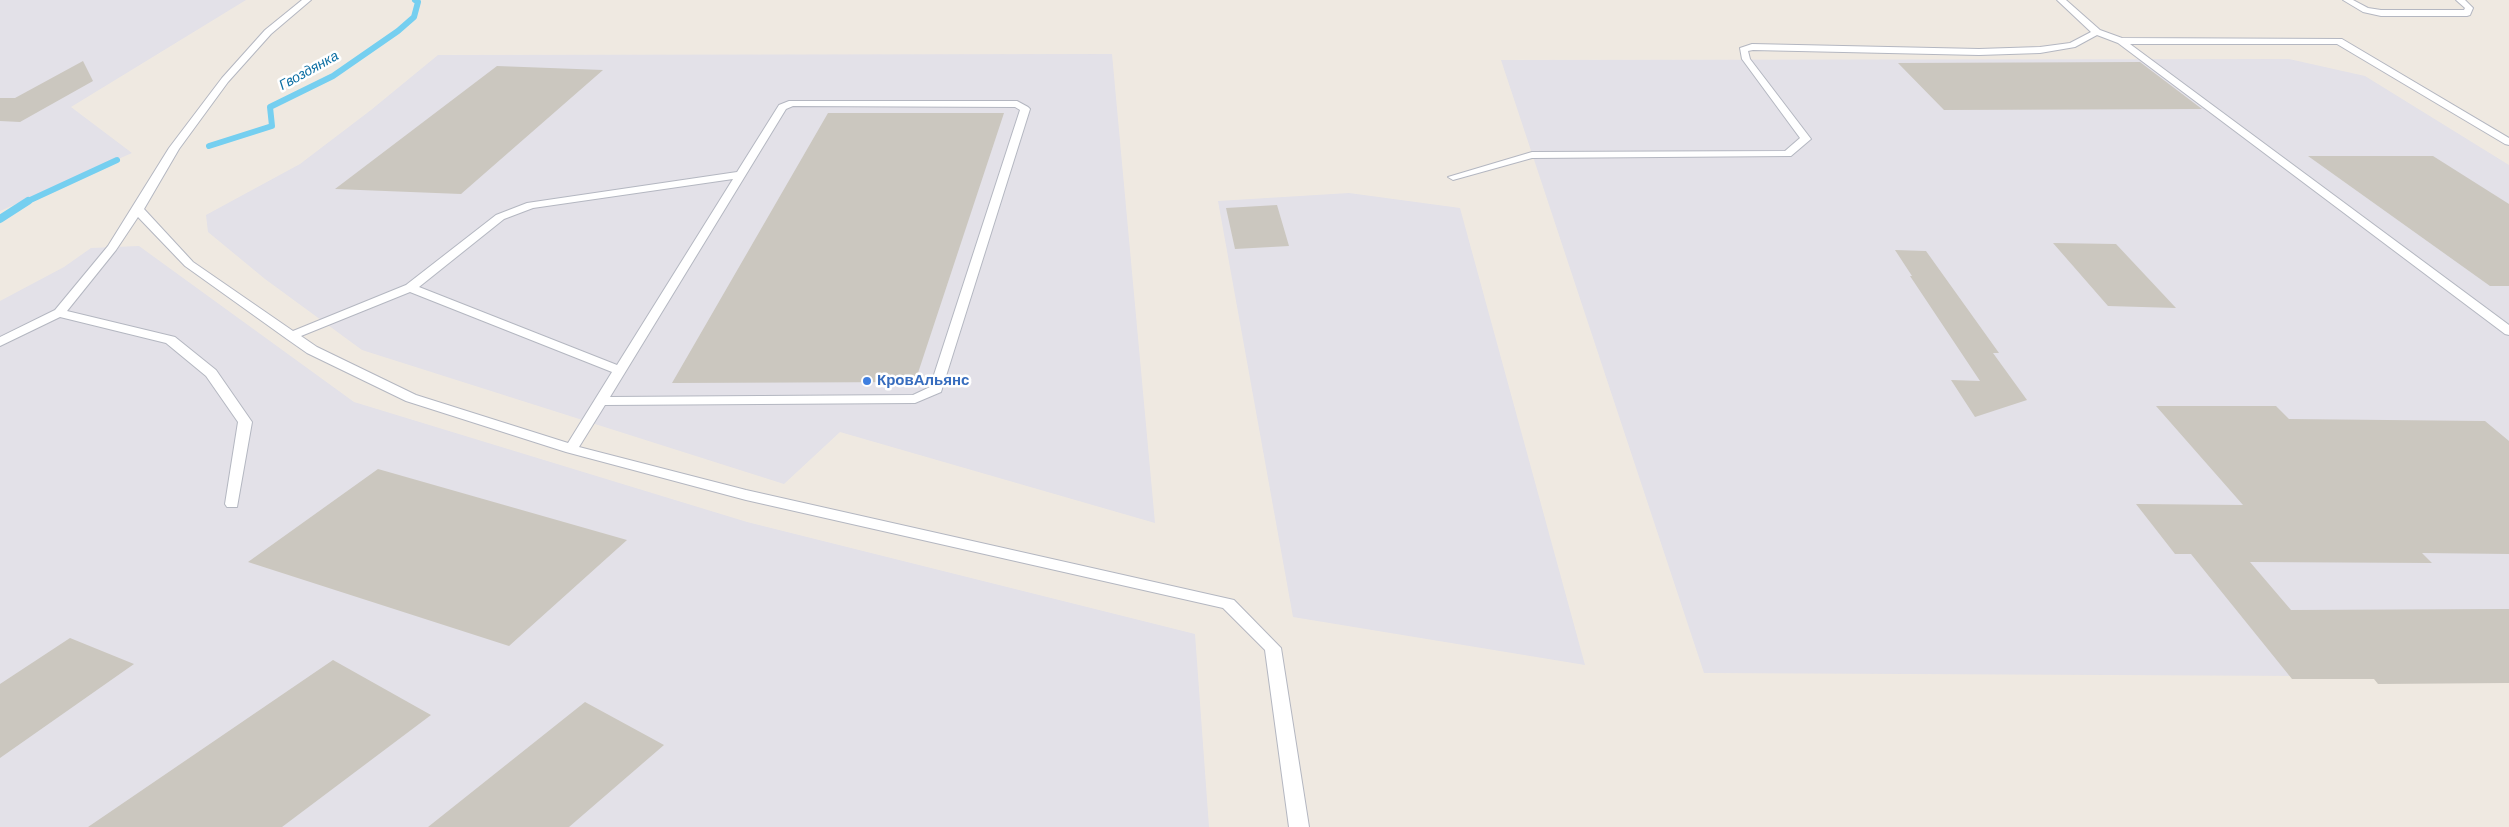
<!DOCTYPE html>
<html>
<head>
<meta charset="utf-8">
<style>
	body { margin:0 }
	canvas { display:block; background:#efe9e1 }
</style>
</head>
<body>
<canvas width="2509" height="827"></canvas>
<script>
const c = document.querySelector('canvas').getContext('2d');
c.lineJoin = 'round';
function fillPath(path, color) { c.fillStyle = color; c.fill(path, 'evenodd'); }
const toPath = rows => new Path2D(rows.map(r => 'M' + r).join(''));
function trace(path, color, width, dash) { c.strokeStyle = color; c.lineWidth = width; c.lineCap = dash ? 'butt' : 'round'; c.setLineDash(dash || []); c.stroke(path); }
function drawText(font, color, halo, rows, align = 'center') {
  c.font = font + ' Arial,sans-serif'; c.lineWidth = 5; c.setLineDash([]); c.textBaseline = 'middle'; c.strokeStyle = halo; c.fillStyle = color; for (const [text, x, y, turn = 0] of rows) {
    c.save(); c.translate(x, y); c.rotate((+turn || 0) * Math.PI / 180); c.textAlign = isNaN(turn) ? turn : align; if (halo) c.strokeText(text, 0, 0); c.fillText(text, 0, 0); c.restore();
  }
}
fillPath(toPath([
	[0,0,246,0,71,107,132,153,0,211],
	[1112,54,1155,523,840,432,784,484,362,350,265,279,208,232,206,215,300,164,371,110,438,55],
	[2289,59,2365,76,2509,165,2509,677,1704,673,1501,60],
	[1349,193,1460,208,1585,665,1293,617,1218,201],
	[139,246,354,402,747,522,1195,634,1209,827,0,827,0,301,64,267,91,248]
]), '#e3e1e8');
trace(toPath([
	[209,146,272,126,270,107,333,76,398,31,414,17,418,2,415,0],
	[26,202,117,160]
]), '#75cff0', 6);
trace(toPath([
	[0,219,28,201]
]), '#75cff0', 8);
fillPath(toPath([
	[83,61,93,81,20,122,0,121,0,98,15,98],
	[2140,62,2202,109,1944,110,1898,63],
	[497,66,603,70,461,194,335,189],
	[828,113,1004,113,915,382,672,383],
	[2308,156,2433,156,2509,204,2509,286,2490,286],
	[1277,205,1289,246,1235,249,1226,208],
	[2053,243,2116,244,2176,308,2108,306],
	[1895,250,1926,251,1999,353,1993,353,2027,400,1975,417,1951,380,1980,381,1910,276,1912,276],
	[2156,406,2276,406,2289,419,2485,421,2509,441,2509,554,2422,553,2432,563,2250,562,2291,610,2509,609,2509,683,2378,684,2374,679,2292,679,2191,554,2175,554,2136,504,2243,505],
	[378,469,627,540,509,646,248,562],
	[70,638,134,664,0,758,0,684],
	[333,660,431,715,282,827,88,827],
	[585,702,664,745,569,827,428,827]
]), '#cbc7bf');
const service = toPath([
	[302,0,311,0,271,34,228,82,179,149,144,209,193,262,293,331,406,285,496,215,527,203,737,172,779,105,789,101,1017,101,1028,107,1030,109,941,392,915,403,605,405,579,447,746,490,1234,600,1281,648,1309,827,1289,827,1265,650,1223,608,746,500,566,452,406,401,307,353,287,339,185,266,138,217,116,250,67,311,175,337,216,370,252,422,237,507,227,507,225,504,238,422,206,376,166,343,60,317,0,346,0,337,55,310,108,246,169,148,222,78,265,30,302,0],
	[793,106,1015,107,1020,110,930,387,913,395,610,397,786,109,793,106],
	[733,179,617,365,419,287,504,219,533,208,733,179],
	[410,292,612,372,568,443,416,395,317,347,301,336,410,292],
	[2057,0,2066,0,2100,30,2122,38,2342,39,2509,138,2509,145,2505,144,2337,44,2130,44,2509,325,2509,335,2505,334,2118,43,2097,35,2075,47,2040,53,1979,55,1753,50,1748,51,1750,59,1811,139,1791,156,1532,158,1453,180,1448,177,1532,152,1785,151,1800,138,1742,59,1740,48,1752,44,1979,49,2040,47,2070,43,2091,32,2057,0],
	[2343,0,2353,0,2368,8,2381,10,2464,10,2465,8,2456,0,2465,0,2473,8,2470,15,2467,16,2381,16,2363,12,2343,0]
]);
trace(service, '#b4b7c1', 2);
fillPath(service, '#fff');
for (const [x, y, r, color] of [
	[867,381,5,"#3f7fe0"]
]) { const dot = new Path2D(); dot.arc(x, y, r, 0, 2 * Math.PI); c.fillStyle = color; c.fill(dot); trace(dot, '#fff', 2); }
drawText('italic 14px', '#0d6fa3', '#fff', [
	["Гвоздянка",309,71,-29]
]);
drawText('bold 15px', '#366cbe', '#fff', [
	["КровАльянс",877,381]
], 'left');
</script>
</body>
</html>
